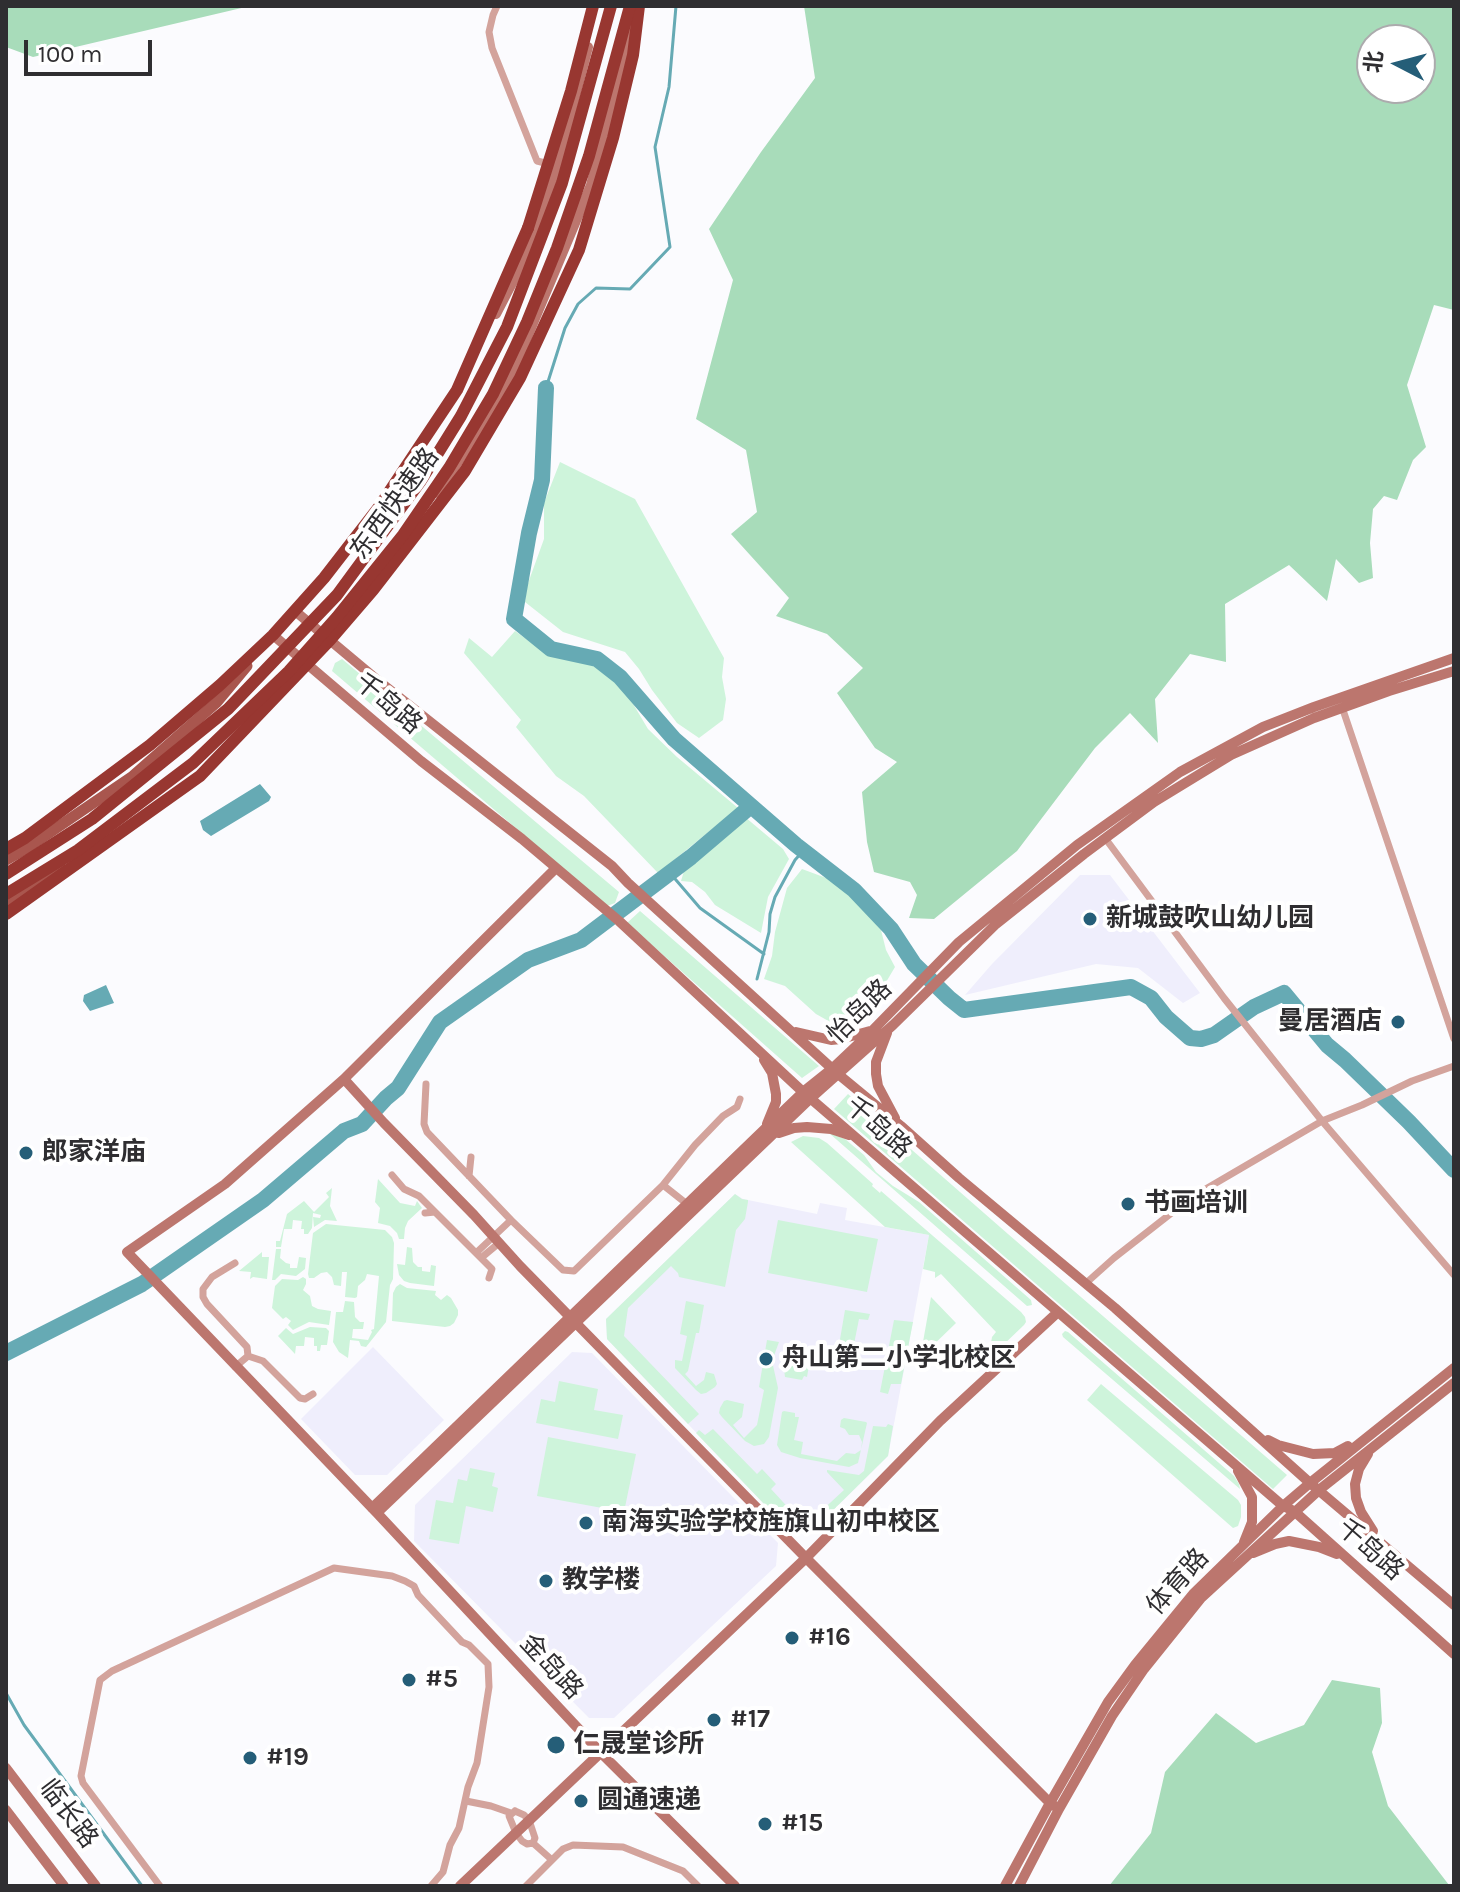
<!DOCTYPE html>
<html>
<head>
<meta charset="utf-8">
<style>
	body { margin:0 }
	#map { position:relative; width:1460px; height:1892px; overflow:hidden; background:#fbfbfe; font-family:Karla,"Noto Sans SC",sans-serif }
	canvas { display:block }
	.frame { position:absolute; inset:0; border:8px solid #2f2e31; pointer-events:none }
	.north { position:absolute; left:1356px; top:24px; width:80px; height:80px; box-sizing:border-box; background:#fff; border:2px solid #acabad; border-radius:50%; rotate:276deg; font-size:22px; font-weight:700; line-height:32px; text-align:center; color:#2f2e31 }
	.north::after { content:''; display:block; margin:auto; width:28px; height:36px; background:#255e78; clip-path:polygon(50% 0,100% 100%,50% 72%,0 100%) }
	.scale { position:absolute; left:24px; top:40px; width:128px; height:36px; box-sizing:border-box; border:4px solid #2f2e31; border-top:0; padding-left:10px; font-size:24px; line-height:28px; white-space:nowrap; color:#2f2e31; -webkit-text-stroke:6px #fff; paint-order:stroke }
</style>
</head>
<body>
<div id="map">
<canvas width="1460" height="1892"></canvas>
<div class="frame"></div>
<div class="north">北</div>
<div class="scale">100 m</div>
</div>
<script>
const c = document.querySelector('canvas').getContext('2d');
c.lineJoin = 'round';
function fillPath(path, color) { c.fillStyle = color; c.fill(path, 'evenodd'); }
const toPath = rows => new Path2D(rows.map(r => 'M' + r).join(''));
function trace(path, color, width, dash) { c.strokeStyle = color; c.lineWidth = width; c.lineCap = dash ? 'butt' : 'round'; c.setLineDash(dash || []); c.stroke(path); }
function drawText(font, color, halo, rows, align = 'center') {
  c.font = font + ' Karla,"Noto Sans SC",sans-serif'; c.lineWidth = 8; c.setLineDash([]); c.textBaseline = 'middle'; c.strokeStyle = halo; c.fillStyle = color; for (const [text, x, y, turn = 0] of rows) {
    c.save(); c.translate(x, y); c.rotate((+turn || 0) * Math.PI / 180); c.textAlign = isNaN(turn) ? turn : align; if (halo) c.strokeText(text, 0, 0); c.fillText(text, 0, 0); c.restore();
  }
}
fillPath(toPath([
	[1080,875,1110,875,1200,993,1183,1003,1138,968,1096,964,965,995,992,964],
	[735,1194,743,1199,817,1214,820,1203,847,1208,845,1220,929,1235,888,1456,811,1532,788,1529,607,1339,606,1319],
	[373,1347,444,1420,387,1475,355,1475,301,1419],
	[572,1352,592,1353,778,1543,776,1566,614,1718,589,1718,414,1541,415,1505]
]), '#efeefc');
fillPath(toPath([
	[560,462,635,499,724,658,722,677,726,699,723,720,699,738,677,723,652,690,639,669,625,652,563,632,525,602,527,586,544,539,544,503],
	[515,631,546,653,593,662,626,692,648,729,677,757,738,808,658,873,584,796,556,776,516,727,521,720,464,653,469,638,492,657],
	[342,659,619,892,615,903,607,906,332,671,335,663],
	[745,817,783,849,789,859,768,897,761,933,715,905,705,892,692,882,681,881,684,871,690,864],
	[802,869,837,882,863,906,881,930,886,950,895,967,876,999,855,1019,832,1023,816,1014,785,986,764,979,772,956,775,932,787,888],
	[640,911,819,1066,802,1078,627,923],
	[848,1094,1008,1234,1287,1475,1273,1489,834,1109],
	[829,1133,845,1139,864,1155,876,1172,893,1186,919,1202,1031,1300,1032,1305,1027,1306],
	[803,1136,819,1138,827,1143,873,1184,872,1186,880,1193,881,1191,1021,1312,1025,1317,1026,1322,1024,1325,999,1349,997,1348,991,1343,992,1337,996,1332,941,1274,935,1278,935,1272,923,1269,929,1235,885,1227,791,1142],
	[378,1179,400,1203,415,1206,417,1201,422,1208,408,1221,405,1228,404,1239,399,1239,397,1233,390,1226,378,1223,380,1208,375,1202],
	[332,1188,330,1206,337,1221,325,1220,314,1227,313,1217,320,1218,321,1215,313,1213,312,1228,308,1234,304,1234,304,1229,301,1229,302,1221,293,1220,292,1229,284,1229,281,1247,276,1247,276,1241,280,1241,287,1214,304,1201,314,1212,329,1197,326,1193],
	[735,1194,742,1199,748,1200,748,1202,745,1219,736,1230,725,1287,679,1277,678,1273,671,1266,628,1308,624,1336,699,1414,688,1424,607,1339,606,1319],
	[778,1220,878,1239,867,1292,768,1273],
	[326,1224,385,1230,392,1237,394,1243,393,1279,390,1285,386,1322,366,1347,361,1346,359,1341,350,1340,348,1358,339,1352,333,1342,336,1312,343,1312,345,1301,354,1302,355,1317,360,1322,364,1322,363,1329,353,1329,352,1338,368,1340,372,1332,371,1330,374,1329,379,1276,367,1274,365,1280,358,1286,357,1297,355,1298,345,1297,347,1272,342,1272,341,1286,334,1285,332,1277,327,1272,321,1273,314,1278,309,1278,308,1274,313,1233],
	[407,1247,412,1248,413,1262,418,1267,422,1267,422,1271,430,1272,431,1265,436,1266,434,1286,410,1283,404,1281,399,1275,397,1264,405,1265],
	[276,1249,281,1249,280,1258,286,1263,290,1264,290,1268,297,1268,299,1257,306,1258,305,1269,296,1276,281,1274,275,1280,272,1280],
	[262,1252,262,1257,269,1257,267,1279,253,1277,250,1279,251,1272,239,1271],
	[303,1277,306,1279,306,1284,303,1290,310,1296,312,1306,318,1309,331,1311,329,1325,309,1322,293,1330,288,1325,291,1321,286,1317,283,1319,272,1308,275,1286,282,1279,298,1280],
	[400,1284,407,1288,436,1291,435,1295,441,1300,447,1295,451,1298,458,1310,458,1315,454,1323,450,1326,445,1327,392,1321,393,1293,396,1287],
	[931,1297,956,1323,923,1355,921,1353],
	[686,1301,704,1305,699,1333,696,1333,688,1371,685,1374,696,1386,704,1380,706,1372,714,1374,717,1384,715,1387,706,1393,701,1394,696,1390,675,1368,675,1360,682,1361,687,1336,680,1334],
	[845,1310,870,1314,868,1320,859,1319,852,1354,838,1351],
	[894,1320,913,1322,901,1384,891,1384,888,1394,880,1392],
	[310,1327,326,1328,329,1331,327,1345,321,1345,320,1351,317,1351,317,1346,314,1346,314,1338,305,1337,304,1346,296,1346,295,1354,278,1336,286,1328,293,1334],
	[1065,1331,1068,1332,1234,1476,1239,1484,1240,1489,1063,1337,1062,1334],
	[767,1340,779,1342,772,1361,778,1388,769,1437,764,1444,754,1446,745,1441,722,1417,719,1413,720,1408,724,1401,727,1400,744,1404,742,1417,733,1425,744,1438,757,1425,764,1390,759,1387],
	[804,1347,812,1348,807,1377,804,1376,802,1380,785,1377,784,1369],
	[559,1381,598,1389,594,1410,623,1415,618,1439,536,1423,541,1399,555,1402],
	[1101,1384,1238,1500,1241,1505,1241,1517,1238,1526,1233,1528,1087,1400],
	[784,1411,795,1413,795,1417,799,1417,794,1440,803,1442,801,1454,837,1461,846,1453,855,1454,861,1450,862,1442,859,1435,849,1435,845,1429,840,1427,841,1420,844,1418,866,1422,867,1423,858,1463,849,1467,800,1458,781,1452,777,1445,782,1412],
	[888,1424,893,1426,888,1456,811,1532,788,1529,696,1433,699,1430,705,1435,713,1429,757,1474,762,1469,776,1484,771,1489,795,1515,818,1514,844,1490,827,1472,827,1470,859,1475,864,1471,873,1426,886,1427],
	[548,1437,636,1454,624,1512,537,1496],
	[470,1468,495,1473,492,1486,498,1488,493,1512,466,1506,459,1544,429,1539,436,1500,453,1503,458,1479,467,1481]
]), '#cef4db');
fillPath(toPath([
	[6,6,250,6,33,57,6,47],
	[804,6,1454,6,1454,310,1434,305,1407,385,1426,447,1413,460,1397,500,1384,496,1373,509,1370,543,1373,578,1359,583,1336,559,1327,601,1289,565,1225,604,1226,662,1190,654,1155,699,1158,743,1130,713,1095,748,1017,851,934,919,909,918,917,895,910,882,874,872,867,842,862,792,897,762,875,748,837,693,863,668,827,634,776,616,789,598,731,534,757,512,746,450,696,419,733,280,709,229,761,152,815,78],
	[1372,40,1420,40,1420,88,1372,88],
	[1332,1680,1380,1688,1382,1723,1372,1752,1388,1806,1449,1885,1454,1883,1454,1886,1109,1886,1151,1833,1165,1772,1216,1713,1256,1743,1304,1725]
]), '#a8dcba');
fillPath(toPath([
	[260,784,271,797,269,801,211,836,203,830,200,821],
	[106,985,114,1003,90,1011,83,1001,84,995]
]), '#66aab4');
trace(toPath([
	[546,388,565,328,578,304,596,288,630,289,670,247,655,147,669,87,676,6],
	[670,873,700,908,764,954],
	[757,979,769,932,770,914,775,897,795,860,803,851],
	[6,1693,24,1725,142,1886]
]), '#66aab4', 3);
trace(toPath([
	[546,388,542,480,529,533,514,619,551,649,597,659,620,677,674,739,796,845,854,890,891,929,914,964,949,998,964,1010,1131,987,1151,998,1166,1017,1190,1038,1201,1039,1214,1035,1254,1007,1284,993,1327,1045,1345,1060,1409,1122,1454,1170],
	[6,1353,142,1284,263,1200,344,1131,362,1124,386,1098,398,1088,440,1022,528,960,581,940,691,857,751,806]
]), '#66aab4', 16);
trace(toPath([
	[497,6,493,15,489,32,492,48,537,161,549,164],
	[1342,707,1454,1039],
	[1105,838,1224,998,1322,1121,1454,1275],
	[426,1084,424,1124,427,1132,511,1220],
	[392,1175,404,1189,419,1196,435,1212],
	[469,1176,471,1157],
	[687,1204,663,1185,695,1145,723,1116,737,1107,740,1099],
	[425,1213,435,1212,476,1253],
	[499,1243,481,1258,476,1253,511,1220,563,1270,574,1271,663,1185],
	[481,1258,492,1269,489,1278],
	[235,1263,212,1277,203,1289,203,1297,207,1304,247,1347,248,1356,235,1367],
	[1085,1284,1114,1258,1192,1197,1322,1121,1362,1105,1412,1081,1454,1066],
	[248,1356,263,1361,300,1398,305,1399,313,1394],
	[466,1801,491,1806,511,1813],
	[515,1811,524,1815,529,1820,535,1838,533,1843,527,1844,522,1841,516,1833,509,1816,515,1811],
	[533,1843,552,1860],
	[160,1886,83,1783,81,1776,100,1680,112,1671,334,1568,392,1576,405,1581,414,1586,418,1595,462,1642,469,1645,488,1664,489,1687,477,1763,468,1787,459,1828,450,1845,443,1872,431,1886],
	[526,1886,563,1849,573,1845,623,1847,683,1871,698,1886]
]), '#d3a39c', 7);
trace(toPath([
	[496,314,522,264,557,166,588,47],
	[438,493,507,385,591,185,632,28],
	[295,611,381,683,612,866,628,883,838,1074,901,1126,959,1178,1115,1308,1310,1483,1454,1605],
	[273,635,421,761,522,839,619,921,803,1092,1283,1506,1294,1511,1454,1654],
	[555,869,344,1079,225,1184,127,1252,377,1513,602,1754,735,1886],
	[796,1032,831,1040,841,1039,870,1031],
	[887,1033,876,1062,876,1074,878,1086,895,1118],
	[764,1060,772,1073,776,1094,776,1102,767,1124],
	[344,1079,384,1123,474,1215,520,1266,806,1558,1050,1803,1059,1809],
	[779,1133,794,1128,807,1127,831,1129,849,1135],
	[1268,1440,1278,1445,1313,1454,1335,1453,1348,1446],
	[1368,1454,1359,1469,1355,1484,1356,1498,1361,1512,1373,1531],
	[1238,1471,1252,1497,1252,1522,1244,1542],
	[372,1508,803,1092,833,1068,870,1033,959,942,1077,845,1180,772,1263,727,1314,707,1454,658],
	[377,1513,811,1098,893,1025,996,924,1084,854,1154,802,1231,755,1314,718,1389,691,1454,671],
	[1253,1553,1275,1544,1289,1541,1319,1547,1337,1554],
	[6,1768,96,1886],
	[6,1810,64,1886],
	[460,1886,806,1558,940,1421,1058,1312],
	[1005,1886,1050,1803,1108,1702,1135,1665,1194,1593,1283,1506,1310,1483,1454,1368],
	[1019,1886,1059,1809,1112,1716,1144,1669,1201,1598,1319,1490,1454,1383]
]), '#bc766e', 10);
trace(toPath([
	[6,860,27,848,133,776,217,702,247,666],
	[6,901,34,885,60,867]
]), '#a9564e', 11);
trace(toPath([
	[6,849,25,838,150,745,220,685,273,635,324,578,379,507,457,390,528,228],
	[6,914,200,776,330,640,373,590,465,471,520,378,579,250,613,138,633,55,639,6]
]), '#983731', 12);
trace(toPath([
	[528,228,571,91,593,6],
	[6,874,92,819,228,709,337,595,420,482,461,416,507,327,562,183,611,6],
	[6,894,78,850,193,763,289,671,337,617,403,535,449,468,493,394,527,322,557,248,589,156,630,6]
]), '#983731', 12);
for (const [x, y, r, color] of [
	[1090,919,8,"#255e78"],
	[1398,1022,8,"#255e78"],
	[26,1153,8,"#255e78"],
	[1128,1204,8,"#255e78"],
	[766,1359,8,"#255e78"],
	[586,1523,8,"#255e78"],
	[546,1581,8,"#255e78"],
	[792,1638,8,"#255e78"],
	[409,1680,8,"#255e78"],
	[714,1720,8,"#255e78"],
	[556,1745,10,"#255e78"],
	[250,1758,8,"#255e78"],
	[581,1801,8,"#255e78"],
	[765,1824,8,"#255e78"]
]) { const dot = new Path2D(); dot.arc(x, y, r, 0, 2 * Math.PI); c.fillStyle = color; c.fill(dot); trace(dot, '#fff', 3); }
drawText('26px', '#2f2e31', '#fff', [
	["东西快速路",395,504,-54],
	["千岛路",388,704,40],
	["怡岛路",860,1012,-45],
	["千岛路",878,1128,41],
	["千岛路",1370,1550,41],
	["体育路",1178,1582,-48],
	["金岛路",551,1667,47],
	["临长路",68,1814,53]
]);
drawText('bold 26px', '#2f2e31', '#fff', [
	["新城鼓吹山幼儿园",1106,919],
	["曼居酒店",1382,1022,"right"],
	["郎家洋庙",42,1153],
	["书画培训",1144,1204],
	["舟山第二小学北校区",782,1359],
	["南海实验学校旌旗山初中校区",602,1523],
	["教学楼",562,1581],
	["#16",808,1638],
	["#5",425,1680],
	["#17",730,1720],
	["仁晟堂诊所",574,1745],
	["#19",266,1758],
	["圆通速递",597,1801],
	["#15",781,1824]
], 'left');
</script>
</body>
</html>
